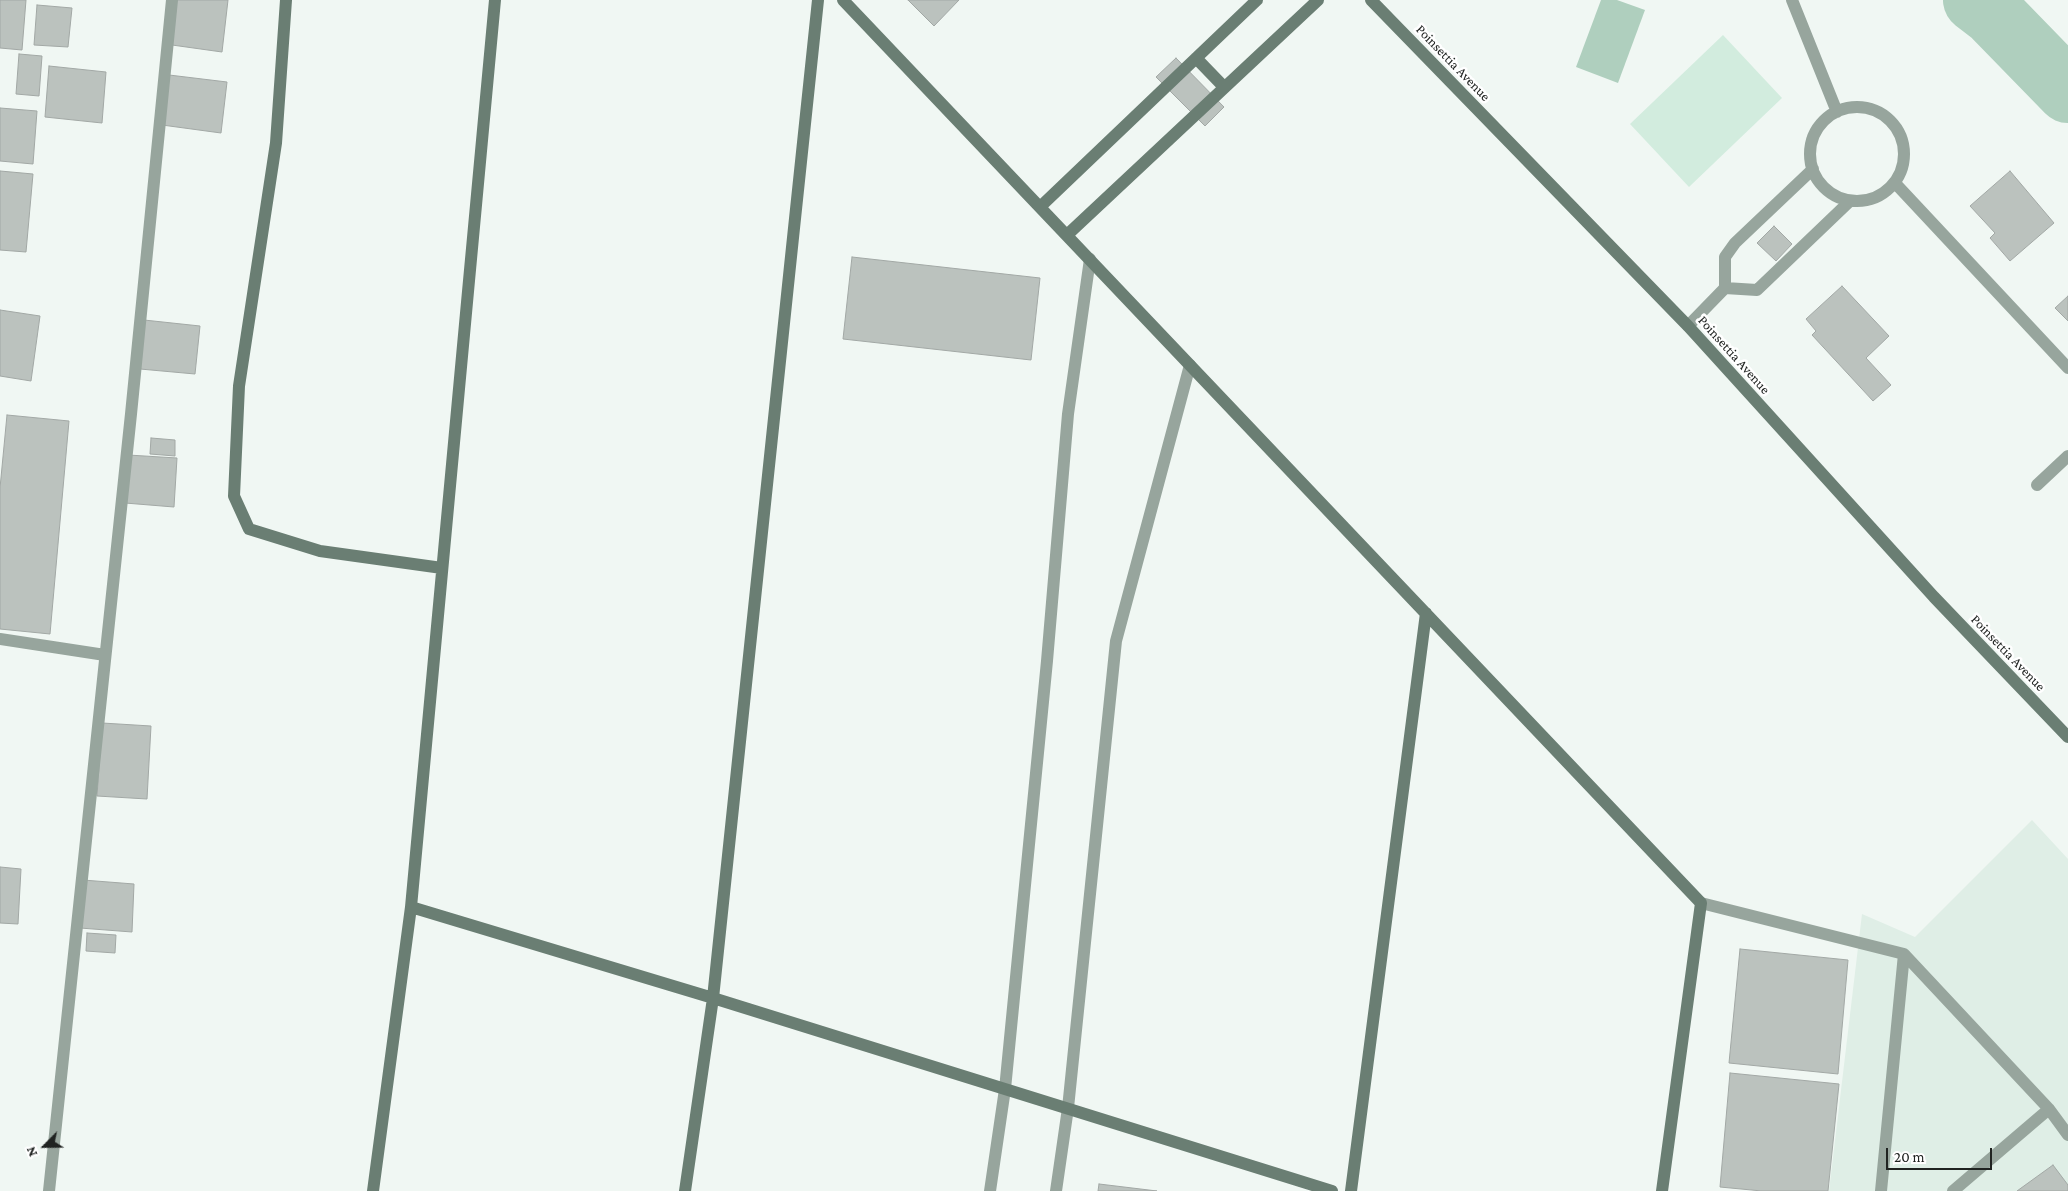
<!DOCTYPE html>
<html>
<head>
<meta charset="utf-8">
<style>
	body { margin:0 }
	#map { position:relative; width:2068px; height:1191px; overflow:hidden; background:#f0f7f3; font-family:"Crimson Pro",serif }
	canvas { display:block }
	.north { position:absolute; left:20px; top:1121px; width:50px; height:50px; -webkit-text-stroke:4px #fff; paint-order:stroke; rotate:247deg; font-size:14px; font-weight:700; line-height:20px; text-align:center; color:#202321 }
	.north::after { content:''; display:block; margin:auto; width:18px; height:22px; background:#202321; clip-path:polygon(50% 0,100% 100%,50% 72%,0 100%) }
	.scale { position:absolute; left:1886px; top:1148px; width:106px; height:22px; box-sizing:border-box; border:2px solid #202321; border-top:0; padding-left:6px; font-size:15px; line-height:18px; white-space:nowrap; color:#202321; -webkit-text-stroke:4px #fff; paint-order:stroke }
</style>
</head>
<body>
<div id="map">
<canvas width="2068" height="1191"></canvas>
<div class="north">N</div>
<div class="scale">20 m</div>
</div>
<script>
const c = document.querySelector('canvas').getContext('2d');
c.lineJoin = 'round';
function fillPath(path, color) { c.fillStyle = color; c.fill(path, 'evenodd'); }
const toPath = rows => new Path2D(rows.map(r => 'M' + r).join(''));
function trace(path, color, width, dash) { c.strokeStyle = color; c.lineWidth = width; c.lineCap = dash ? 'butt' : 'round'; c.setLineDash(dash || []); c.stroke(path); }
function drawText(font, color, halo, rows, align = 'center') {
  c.font = font + ' "Crimson Pro",serif'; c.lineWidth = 5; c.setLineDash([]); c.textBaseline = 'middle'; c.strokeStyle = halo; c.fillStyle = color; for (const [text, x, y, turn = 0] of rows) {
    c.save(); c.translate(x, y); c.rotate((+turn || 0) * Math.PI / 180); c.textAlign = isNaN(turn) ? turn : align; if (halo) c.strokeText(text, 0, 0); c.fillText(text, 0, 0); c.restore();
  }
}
fillPath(toPath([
	[2032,820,2068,859,2068,1191,1829,1191,1862,914,1915,937]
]), '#dfeee6');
fillPath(toPath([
	[1723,35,1782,98,1689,187,1630,124]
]), '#d2ecde');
fillPath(toPath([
	[1601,0,1617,0,1645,10,1618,83,1576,67]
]), '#afcfbe');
trace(toPath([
	[1975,0,1992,13,2068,91]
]), '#afcfbe', 64);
const building = toPath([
	[0,0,26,0,22,50,0,48,0,0],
	[177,0,228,0,222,52,172,45,177,0],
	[908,0,959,0,934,26,908,0],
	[37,5,72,8,68,47,34,45,37,5],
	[19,54,42,56,39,96,16,94,19,54],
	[1176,58,1224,107,1205,126,1156,77,1176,58],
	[49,66,106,72,102,123,45,117,49,66],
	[169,75,227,82,221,133,162,125,169,75],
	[0,108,37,111,33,164,0,161,0,108],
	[0,171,33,174,26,252,0,250,0,171],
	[2010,171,2054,223,2010,261,1990,238,1995,233,1970,206,2010,171],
	[1774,226,1792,244,1776,261,1757,243,1774,226],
	[852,257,1040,278,1031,360,843,339,852,257],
	[1842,286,1889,336,1866,358,1891,385,1873,401,1812,335,1816,331,1806,319,1842,286],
	[2068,296,2068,321,2055,308,2068,296],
	[0,310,40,316,31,381,0,376,0,310],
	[144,320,200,326,195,374,140,369,144,320],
	[7,415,69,421,50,634,0,629,0,488,7,415],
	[151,438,175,440,175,456,150,454,151,438],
	[128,455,177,458,174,507,125,503,128,455],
	[102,723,151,726,147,799,97,796,102,723],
	[0,867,21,869,18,924,0,923,0,867],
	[83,880,134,884,132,932,80,928,83,880],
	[87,933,116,935,115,953,86,951,87,933],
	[1740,949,1848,960,1838,1074,1729,1063,1740,949],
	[1730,1073,1839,1084,1828,1191,1762,1191,1720,1187,1730,1073],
	[2053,1165,2068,1185,2068,1191,2017,1191,2053,1165],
	[1099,1184,1157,1191,1098,1191,1099,1184]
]);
fillPath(building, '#bbc2be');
trace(building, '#a2a8a5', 1);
trace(toPath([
	[1701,903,1904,954,2049,1109,2068,1135],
	[1881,1191,1904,954],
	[1953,1191,2049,1109]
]), '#97a59d', 12);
trace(toPath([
	[1792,0,1837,112],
	'1810 154a47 47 0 1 1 94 0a47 47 0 1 1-94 0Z',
	[1895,183,2068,368],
	[1725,288,1757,290,1850,201],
	[1688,326,1725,288,1725,257,1735,243,1813,169],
	[2037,485,2068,456],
	[0,639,105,655],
	[49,1191,131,414,172,0],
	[990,1191,1005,1089,1047,661,1068,414,1090,259],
	[1056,1191,1068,1108,1116,641,1190,365]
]), '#97a59d', 12);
trace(toPath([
	[286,0,276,143,239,386,234,496,249,529,320,551,442,568],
	[843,0,1701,903,1662,1191],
	[1371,0,1688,326,1934,597,2068,737],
	[1196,58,1224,87],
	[1040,207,1257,0],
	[1067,235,1318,0],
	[411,907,713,998,1332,1191],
	[373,1191,411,907,495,0],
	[685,1191,713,998,818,0],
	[1351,1191,1426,613]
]), '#6a7e73', 12);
drawText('14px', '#202321', '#fff', [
	["Poinsettia Avenue",1453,63,46],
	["Poinsettia Avenue",1734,355,48],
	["Poinsettia Avenue",2008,653,46]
]);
</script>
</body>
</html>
